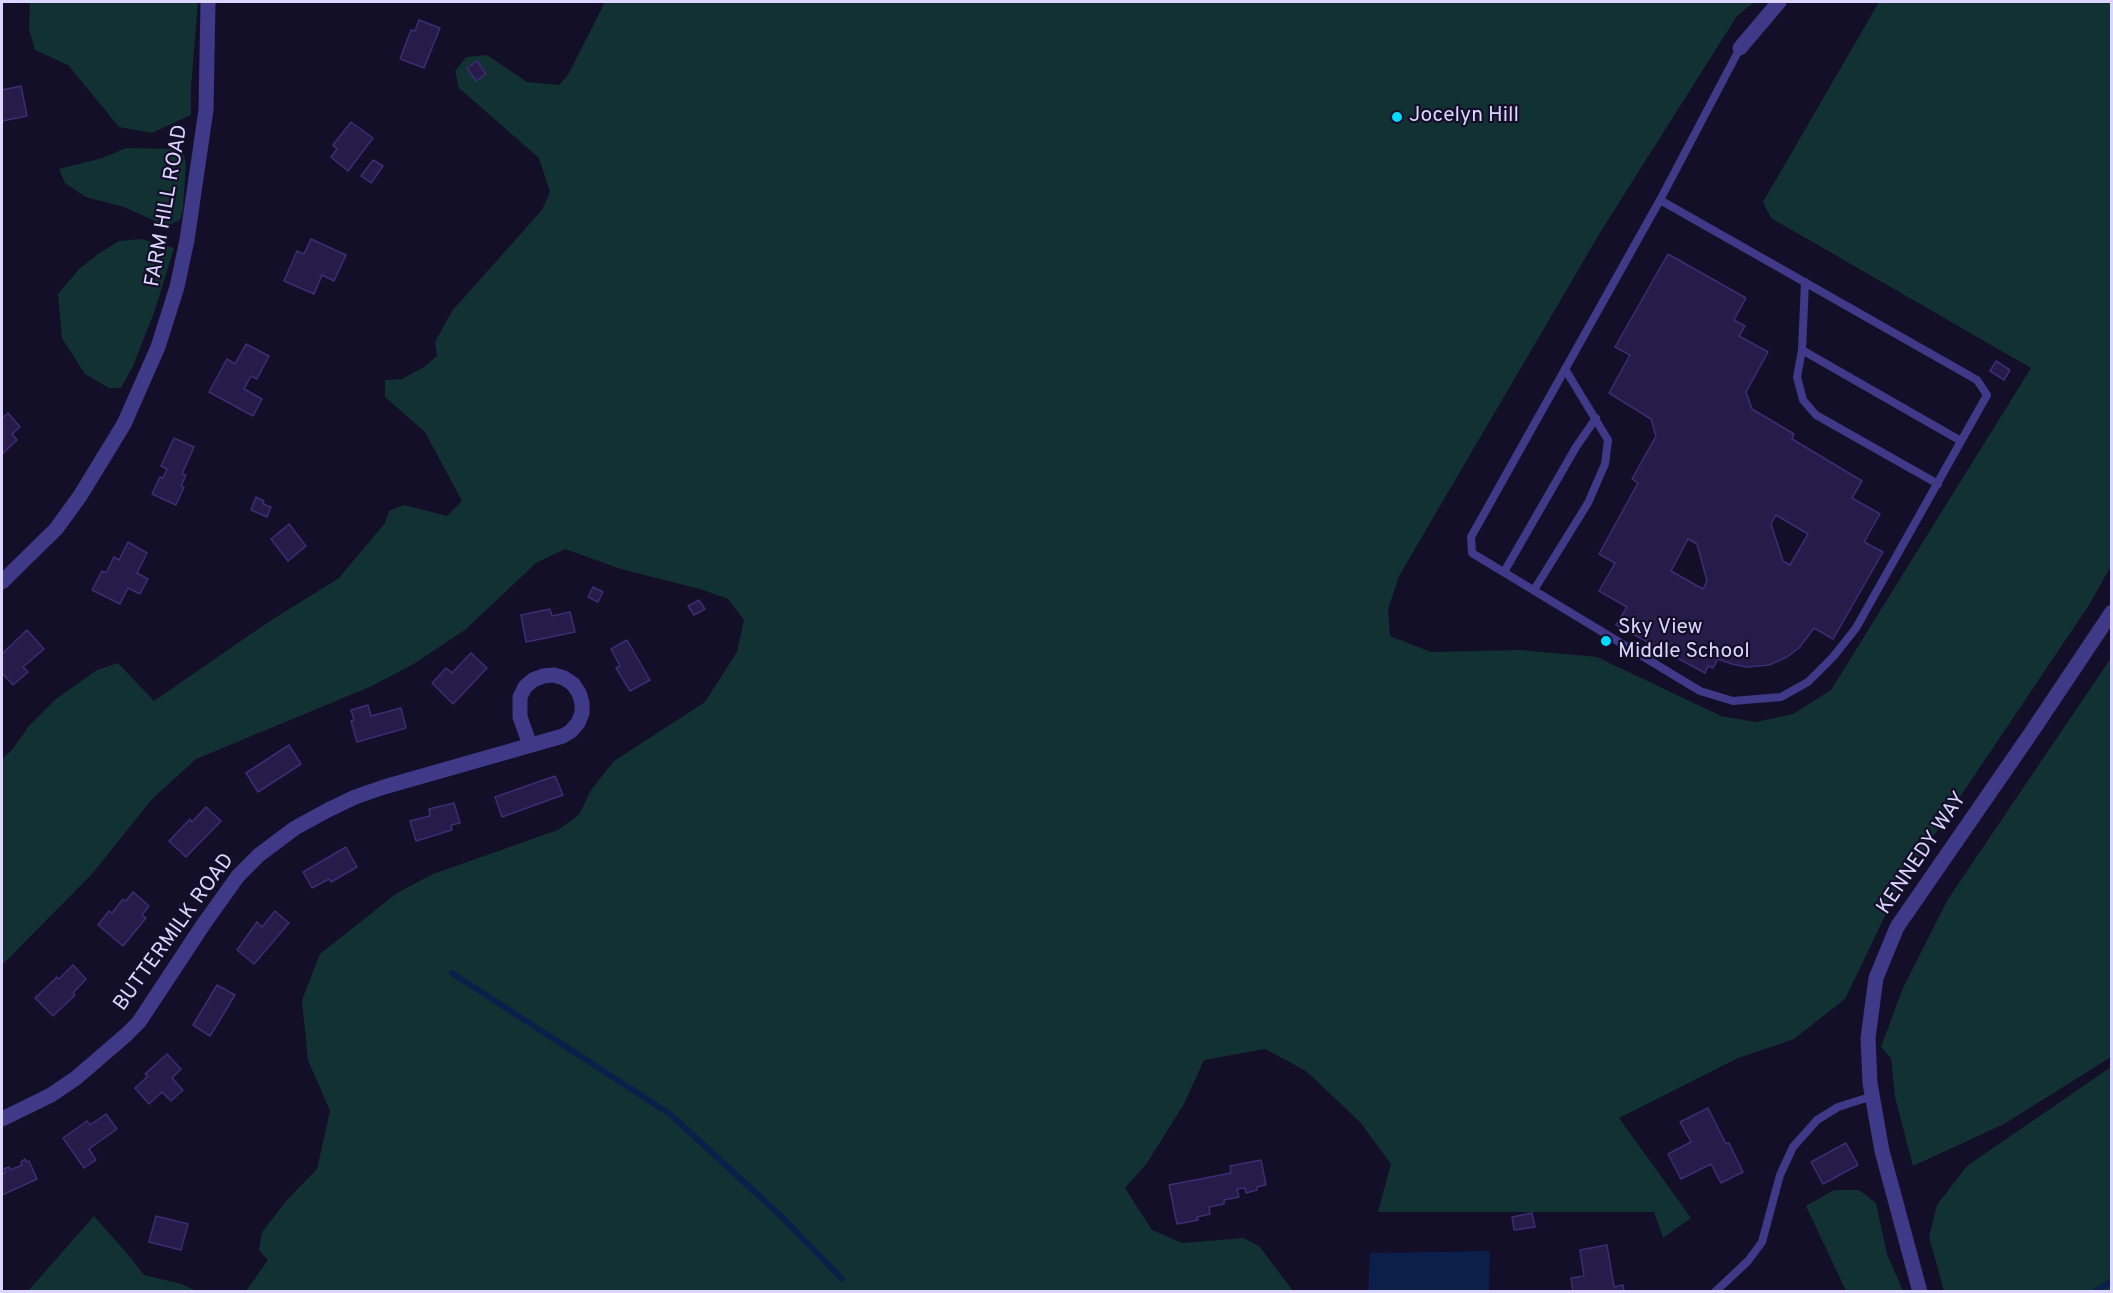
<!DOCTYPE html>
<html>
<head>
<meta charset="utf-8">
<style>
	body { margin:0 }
	#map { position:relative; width:2113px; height:1293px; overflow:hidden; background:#140f28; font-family:Overpass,sans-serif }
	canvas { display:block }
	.frame { position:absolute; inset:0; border:3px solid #dcd5ff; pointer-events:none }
</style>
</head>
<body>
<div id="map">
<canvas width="2113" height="1293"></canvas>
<div class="frame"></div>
</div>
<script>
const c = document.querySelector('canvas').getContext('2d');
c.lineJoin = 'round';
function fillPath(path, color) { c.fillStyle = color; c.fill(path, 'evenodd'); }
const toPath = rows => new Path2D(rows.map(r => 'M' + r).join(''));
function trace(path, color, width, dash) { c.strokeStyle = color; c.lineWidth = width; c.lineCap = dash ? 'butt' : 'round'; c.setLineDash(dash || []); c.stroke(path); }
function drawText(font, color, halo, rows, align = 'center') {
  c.font = font + ' Overpass,sans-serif'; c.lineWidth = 4.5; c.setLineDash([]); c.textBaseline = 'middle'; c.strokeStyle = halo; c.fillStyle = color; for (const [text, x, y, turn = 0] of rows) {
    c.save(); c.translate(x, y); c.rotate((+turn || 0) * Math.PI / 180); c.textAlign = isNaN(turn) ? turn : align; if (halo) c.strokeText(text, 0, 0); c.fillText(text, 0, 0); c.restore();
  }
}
fillPath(toPath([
	[30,2,198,2,191,87,191,115,152,133,119,127,68,65,35,50,29,29],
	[605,2,1754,2,1737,16,1601,231,1399,576,1388,609,1390,636,1431,652,1521,650,1597,657,1721,716,1756,722,1793,714,1831,690,2031,368,1771,218,1763,202,1879,2,2111,2,2111,566,2089,605,1898,889,1845,999,1794,1039,1738,1058,1619,1118,1691,1218,1663,1238,1654,1212,1378,1212,1391,1164,1360,1122,1306,1071,1265,1049,1204,1060,1184,1104,1147,1163,1125,1188,1152,1230,1182,1243,1243,1238,1259,1246,1293,1291,246,1291,268,1260,259,1250,262,1232,287,1200,317,1169,330,1111,308,1060,302,1000,320,954,397,893,433,874,558,830,579,815,591,790,614,761,705,702,737,652,744,620,728,599,700,589,621,569,565,549,536,563,466,629,415,663,372,686,196,759,152,799,92,874,2,965,2,759,12,750,29,726,56,699,97,670,118,663,154,701,267,623,339,578,385,523,389,511,404,505,447,516,462,501,425,432,385,397,385,380,402,379,424,367,437,356,435,342,452,311,542,210,550,192,539,158,459,88,455,71,466,57,487,55,527,82,559,85,568,75],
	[126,148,182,149,186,163,183,209,180,220,166,226,124,207,86,197,65,183,59,169,102,158],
	[140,239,174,248,155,310,133,366,121,388,109,388,85,374,62,338,58,294,79,269,98,254,119,241],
	[2111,658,2111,1057,2004,1124,1913,1166,1895,1097,1891,1058,1881,1047,1903,988,1948,899],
	[2111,1067,2111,1291,1944,1291,1929,1237,1937,1205,1967,1166],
	[1834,1190,1859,1190,1876,1203,1887,1254,1903,1291,1846,1291,1806,1206],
	[94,1216,130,1257,144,1275,182,1284,196,1291,28,1291]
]), '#123132');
fillPath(toPath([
	[1490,1251,1489,1291,1368,1291,1370,1253]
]), '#0b1f4a');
trace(toPath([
	[452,973,670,1114,782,1217,842,1279],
	[2094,1292,2112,1281]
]), '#0b1f4a', 6);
const building = toPath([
	[419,20,440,28,424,68,400,59,411,30,415,31,419,20],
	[477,61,486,74,476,81,467,68,477,61],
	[21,86,27,116,2,121,2,90,21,86],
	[351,122,373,138,348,171,331,157,337,149,333,145,351,122],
	[373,160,383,166,371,183,361,176,373,160],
	[311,239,346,255,334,281,322,275,314,294,284,281,297,251,304,254,311,239],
	[1668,254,1746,298,1734,320,1745,326,1739,336,1768,352,1746,392,1752,409,1794,434,1792,439,1862,481,1852,498,1880,514,1864,542,1883,552,1833,639,1814,628,1799,648,1787,657,1769,665,1746,667,1732,664,1718,659,1713,668,1708,666,1705,673,1616,625,1627,607,1599,591,1615,563,1599,554,1638,483,1632,479,1656,436,1651,419,1609,393,1630,355,1615,347,1668,254],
	[1776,515,1808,534,1790,565,1783,561,1771,524,1776,515],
	[1688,539,1697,544,1707,581,1703,589,1671,571,1688,539],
	[246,344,269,356,257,379,251,376,244,389,262,399,253,416,209,392,227,359,235,364,246,344],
	[1996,361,2010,370,2004,380,1990,371,1996,361],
	[8,413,20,427,12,434,17,440,2,454,2,418,8,413],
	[174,438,194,447,182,474,186,475,181,486,184,487,176,505,152,494,160,477,163,478,167,469,161,466,174,438],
	[256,497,264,501,263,504,271,507,267,517,251,510,256,497],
	[289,524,306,546,288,561,271,539,289,524],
	[128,542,147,553,137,573,148,579,140,594,128,588,120,604,92,590,102,571,106,573,114,557,119,560,128,542],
	[593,587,603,592,598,602,588,597,593,587],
	[699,600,705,609,694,615,688,606,699,600],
	[550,609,552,616,570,612,575,632,526,642,521,615,550,609],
	[27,630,44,649,23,667,28,672,13,685,2,673,2,654,27,630],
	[627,640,650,680,630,691,616,668,620,666,611,649,627,640],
	[471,653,487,668,453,704,432,683,446,668,452,673,471,653],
	[368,705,371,716,401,708,406,728,357,742,351,721,354,720,351,710,368,705],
	[289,745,301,764,258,792,246,773,289,745],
	[555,776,563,795,502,817,495,797,555,776],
	[454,803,460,823,451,825,452,830,416,841,410,821,430,816,429,809,454,803],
	[206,807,221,821,186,857,169,841,190,819,192,822,206,807],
	[346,847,357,867,331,882,329,879,312,888,303,872,346,847],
	[133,892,149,906,142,915,146,918,123,946,98,925,109,911,112,913,123,899,126,901,133,892],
	[275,911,289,923,254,964,237,950,257,922,262,927,275,911],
	[73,965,86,979,73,993,75,995,53,1016,35,998,57,977,59,979,73,965],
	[217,985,235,995,210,1036,193,1025,217,985],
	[167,1054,181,1069,172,1078,183,1090,171,1101,162,1092,149,1104,135,1088,148,1076,145,1074,167,1054],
	[1708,1108,1726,1144,1729,1143,1743,1172,1721,1183,1711,1164,1681,1179,1668,1154,1691,1142,1680,1122,1708,1108],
	[106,1114,117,1129,89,1149,96,1160,84,1168,63,1138,87,1121,90,1125,106,1114],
	[1846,1143,1858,1165,1823,1184,1811,1162,1846,1143],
	[25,1159,26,1162,29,1161,37,1179,2,1195,2,1174,6,1172,4,1169,9,1167,10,1170,22,1165,21,1162,25,1159],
	[1261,1160,1266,1185,1257,1187,1257,1190,1246,1193,1245,1188,1237,1189,1239,1197,1224,1200,1224,1204,1209,1207,1210,1214,1197,1217,1198,1220,1177,1224,1169,1185,1231,1173,1230,1166,1261,1160],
	[1532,1213,1535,1227,1514,1230,1512,1217,1532,1213],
	[156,1216,188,1224,181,1250,149,1242,156,1216],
	[1607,1245,1614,1287,1623,1285,1624,1292,1573,1292,1571,1278,1584,1276,1580,1250,1607,1245]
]);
fillPath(building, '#261b49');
trace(building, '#3e2c75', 1.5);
trace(toPath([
	[1660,200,1977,380,1987,395,1856,628,1833,657,1808,682,1781,697,1733,701,1700,691,1472,553,1471,537,1660,200,1740,48],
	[1805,282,1802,350,1797,377,1803,400,1816,415,1938,484],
	[1802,350,1961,441],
	[1504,572,1576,447,1596,418],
	[1534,590,1588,503,1605,464,1608,440,1565,369],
	[1715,1292,1748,1261,1762,1242,1780,1175,1793,1147,1817,1120,1838,1107,1873,1096]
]), '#403988', 8);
trace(toPath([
	[1740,48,1779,2],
	[2,582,56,529,80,496,124,424,158,347,177,287,187,240,206,110,208,2],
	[2,1119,51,1095,76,1078,126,1035,139,1022,203,925,238,876,259,855,295,828,328,810,355,797,384,787,563,736,571,731,578,723,582,713,582,703,579,693,573,684,564,678,554,675,543,676,533,680,525,687,520,697,520,717,530,745],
	[1920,1292,1882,1151,1870,1083,1868,1038,1876,978,1897,927,2031,733,2112,612]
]), '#403988', 15);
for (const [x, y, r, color] of [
	[1397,117,6,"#01d9ff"],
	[1606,641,6,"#01d9ff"]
]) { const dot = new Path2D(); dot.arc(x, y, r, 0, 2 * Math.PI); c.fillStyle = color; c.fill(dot); trace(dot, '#140f28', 2); }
drawText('21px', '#dcd5ff', '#140f28', [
	["Jocelyn Hill",1409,117],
	["Sky View",1618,629],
	["Middle School",1618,653]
], 'left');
drawText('21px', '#dcd5ff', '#140f28', [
	["FARM HILL ROAD",168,206,-80],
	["KENNEDY WAY",1923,854,-56],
	["BUTTERMILK ROAD",175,933,-54]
]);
</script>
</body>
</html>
